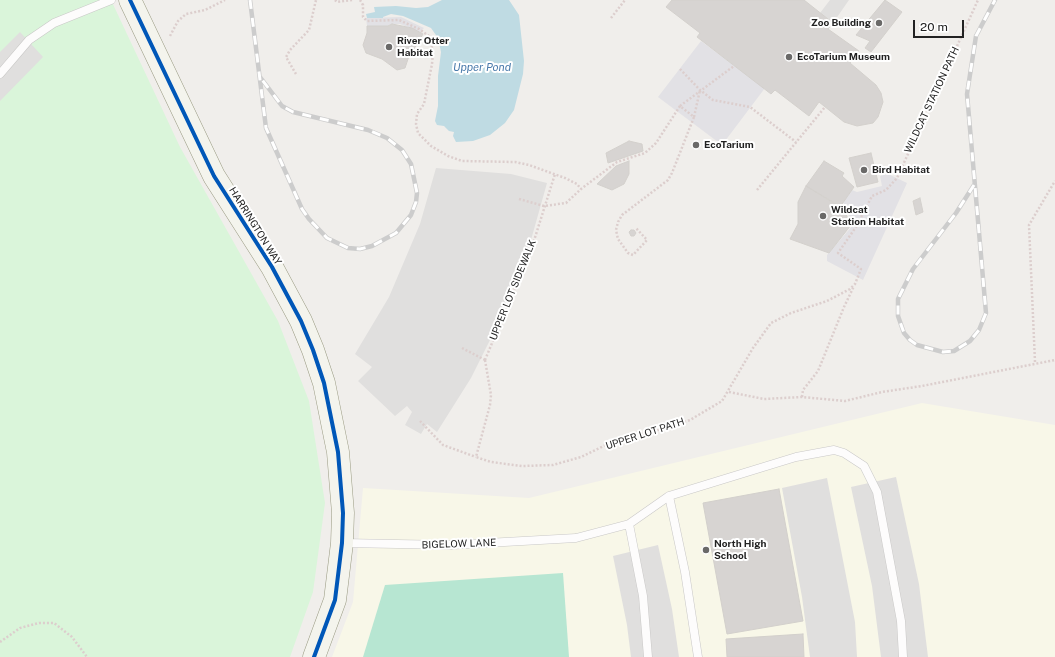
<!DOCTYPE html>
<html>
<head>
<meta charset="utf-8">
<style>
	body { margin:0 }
	#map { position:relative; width:1055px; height:657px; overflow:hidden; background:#f0eeeb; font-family:"Public Sans",sans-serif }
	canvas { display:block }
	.scale { position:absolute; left:913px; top:20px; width:51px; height:18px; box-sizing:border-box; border:2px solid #222; border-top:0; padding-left:5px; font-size:12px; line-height:14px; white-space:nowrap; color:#222; -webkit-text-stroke:3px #fff; paint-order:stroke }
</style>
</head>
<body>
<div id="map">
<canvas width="1055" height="657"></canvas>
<div class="scale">20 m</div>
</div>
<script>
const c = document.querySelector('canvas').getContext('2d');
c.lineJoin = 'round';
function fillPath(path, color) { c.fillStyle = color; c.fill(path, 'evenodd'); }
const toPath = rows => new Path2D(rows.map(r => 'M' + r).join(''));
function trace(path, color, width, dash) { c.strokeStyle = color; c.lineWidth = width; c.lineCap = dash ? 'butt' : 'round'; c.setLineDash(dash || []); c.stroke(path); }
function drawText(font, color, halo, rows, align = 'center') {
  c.font = font + ' "Public Sans",sans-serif'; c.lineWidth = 4; c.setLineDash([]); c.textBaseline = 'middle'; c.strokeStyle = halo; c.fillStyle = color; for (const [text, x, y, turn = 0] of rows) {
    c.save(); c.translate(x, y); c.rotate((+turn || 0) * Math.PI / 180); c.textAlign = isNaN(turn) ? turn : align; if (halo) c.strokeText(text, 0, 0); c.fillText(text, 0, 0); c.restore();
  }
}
fillPath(toPath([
	[922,403,1055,425,1055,657,332,657,353,602,363,488,529,498]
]), '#f8f7e8');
fillPath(toPath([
	[0,0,111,0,180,147,278,321,309,401,325,503,313,592,290,657,0,657]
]), '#daf5da');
fillPath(toPath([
	[563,573,569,657,363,657,385,585]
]), '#b7e6d2');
fillPath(toPath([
	[830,0,849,0,833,23,820,13],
	[20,32,43,57,0,101,0,52],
	[436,168,511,174,547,183,529,247,494,332,471,378,437,432,427,424,421,434,405,425,412,412,407,406,395,416,358,381,372,367,355,354,389,297,420,224],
	[896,477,919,584,928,657,881,657,872,586,851,487],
	[827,478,855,622,857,657,810,657,802,597,782,488],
	[658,545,672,609,679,657,631,657,627,625,613,556]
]), '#e0dfde');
fillPath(toPath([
	[401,17,424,28,420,32,400,24,392,24,388,26,367,26,366,18],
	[701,41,765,88,722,145,658,97],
	[888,174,907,183,863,280,827,261,827,255,853,225,843,202,852,190,857,192,882,186,880,176]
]), '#e2e1e5');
fillPath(toPath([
	[442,0,509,0,519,15,524,61,523,74,514,110,505,123,490,135,473,141,456,142,453,136,454,132,449,131,444,126,437,125,435,121,438,106,438,76,441,52,438,38,431,28,403,16,391,14,383,17,383,18,367,18,366,14,375,12,374,7,396,6,416,8,428,7]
]), '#bfdbe3');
const building = toPath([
	[672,0,804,0,833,23,828,29,859,51,850,63,876,85,881,93,883,102,878,117,873,123,857,126,844,122,819,102,809,116,775,90,771,94,697,37,700,33,666,7,672,0],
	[885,0,902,12,871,52,865,48,870,41,856,35,885,0],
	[392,24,412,28,423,34,414,49,410,53,405,68,397,70,382,59,366,53,363,45,367,33,367,26,388,26,392,24],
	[629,141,642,144,643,151,608,163,606,153,629,141],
	[871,153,878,182,857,187,849,158,871,153],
	[629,161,629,174,624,184,612,190,597,184,616,166,629,161],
	[824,161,844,173,842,176,854,187,840,207,806,186,824,161],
	[806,186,843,208,851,225,829,253,790,239,798,224,798,202,806,186],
	[920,198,923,212,916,215,913,201,920,198],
	[631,230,634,230,636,233,634,236,631,236,629,232,631,230],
	[779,489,803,621,727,634,703,503,779,489],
	[803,634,804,657,727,657,726,639,803,634]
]);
fillPath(building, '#d7d4d2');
trace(building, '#d3d0cc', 1);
const lane = toPath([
	[0,74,29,40,54,23,111,0],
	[669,496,685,572,698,657],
	[343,543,451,545,576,538,629,524],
	[648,657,643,596,629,524,669,496,796,457,834,450,844,453,864,466,877,492,901,621,903,657]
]);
const secondary = toPath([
	[130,0,214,176,272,267,301,321,313,350,324,383,338,452,343,513,342,543,335,600,314,657]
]);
trace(lane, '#c9c8c7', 9);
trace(secondary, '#999a82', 23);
trace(toPath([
	[335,0,337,2,353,0],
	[360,0,363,5,363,17,367,21,399,20,419,29,429,36,433,52,432,64,424,104,417,114,416,124,418,133,431,146,448,156,462,161,515,162,529,165,565,178,577,184,581,189],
	[611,18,625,0],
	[170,36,178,21,186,14,205,10,225,0],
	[680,69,700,90,713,100,750,107,796,142],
	[296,74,286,57,290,50,309,30,316,0],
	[680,106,734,66],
	[694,117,700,90],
	[757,190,825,107],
	[519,199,544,206,566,203,581,189,617,162,645,153,656,143,680,106,694,117,672,173,668,180,622,215,618,222,616,230,618,239,628,253,633,255,647,240,636,228],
	[462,348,485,360],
	[485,360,491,395,490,405,476,457,491,462,522,466,553,465,581,457,614,441,670,427,690,420,722,401,753,348,771,323,791,313,827,301,850,289,855,284,861,269,838,253,856,227,872,196,886,190,897,178,978,0],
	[485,360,532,247,555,174],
	[1035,362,1029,225,1055,181],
	[729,392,764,399,802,397,845,401,882,392,922,386,1055,360],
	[802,397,803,390,818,371,844,307,854,286],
	[420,421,443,445,476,457],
	[0,642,20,628,39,623,54,623,72,637,87,657]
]), '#dccecd', 2.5, [2, 2]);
trace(lane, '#fdfcfc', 8);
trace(secondary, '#f4f4ed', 22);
const rail = toPath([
	[250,0,266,128,302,209,309,219,327,238,348,248,360,249,372,246,396,233,411,215,416,202,417,193,411,164,402,150,387,138,368,130,293,112,282,106,260,77],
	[974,185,956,213,913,269,898,299,898,316,904,333,910,340,917,345,943,352,954,351,970,341,979,330,986,313,967,94,976,36,995,0]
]);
trace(rail, '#ccc', 4.5);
trace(rail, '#fff', 3, [9]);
trace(toPath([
	[130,0,214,176,272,267,301,321,313,350,324,383,338,452,343,513,342,543,335,600,314,657]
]), '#0057b8', 4);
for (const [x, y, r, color] of [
	[879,23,4,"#6a6968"],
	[389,47,4,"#6a6968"],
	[789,57,4,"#6a6968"],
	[696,145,4,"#6a6968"],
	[864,170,4,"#6a6968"],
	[823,216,4,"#6a6968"],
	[706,550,4,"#6a6968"]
]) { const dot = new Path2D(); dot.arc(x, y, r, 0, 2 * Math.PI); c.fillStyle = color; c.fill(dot); trace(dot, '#fff', 1.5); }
drawText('bold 10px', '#222', '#fff', [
	["Zoo Building",871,23,"right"],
	["River Otter",397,41],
	["Habitat",397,53],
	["EcoTarium Museum",797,57],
	["EcoTarium",704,145],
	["Bird Habitat",872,170],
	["Wildcat",831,210],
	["Station Habitat",831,222],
	["North High",714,544],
	["School",714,556]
], 'left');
drawText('10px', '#222', '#fff', [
	["WILDCAT STATION PATH",932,100,-65],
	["HARRINGTON WAY",255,226,58],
	["UPPER LOT SIDEWALK",513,290,-68],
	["UPPER LOT PATH",645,434,-18],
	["BIGELOW LANE",459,544,-2]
]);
drawText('italic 11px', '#4a7aab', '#fff', [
	["Upper Pond",482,68]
]);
</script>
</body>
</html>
